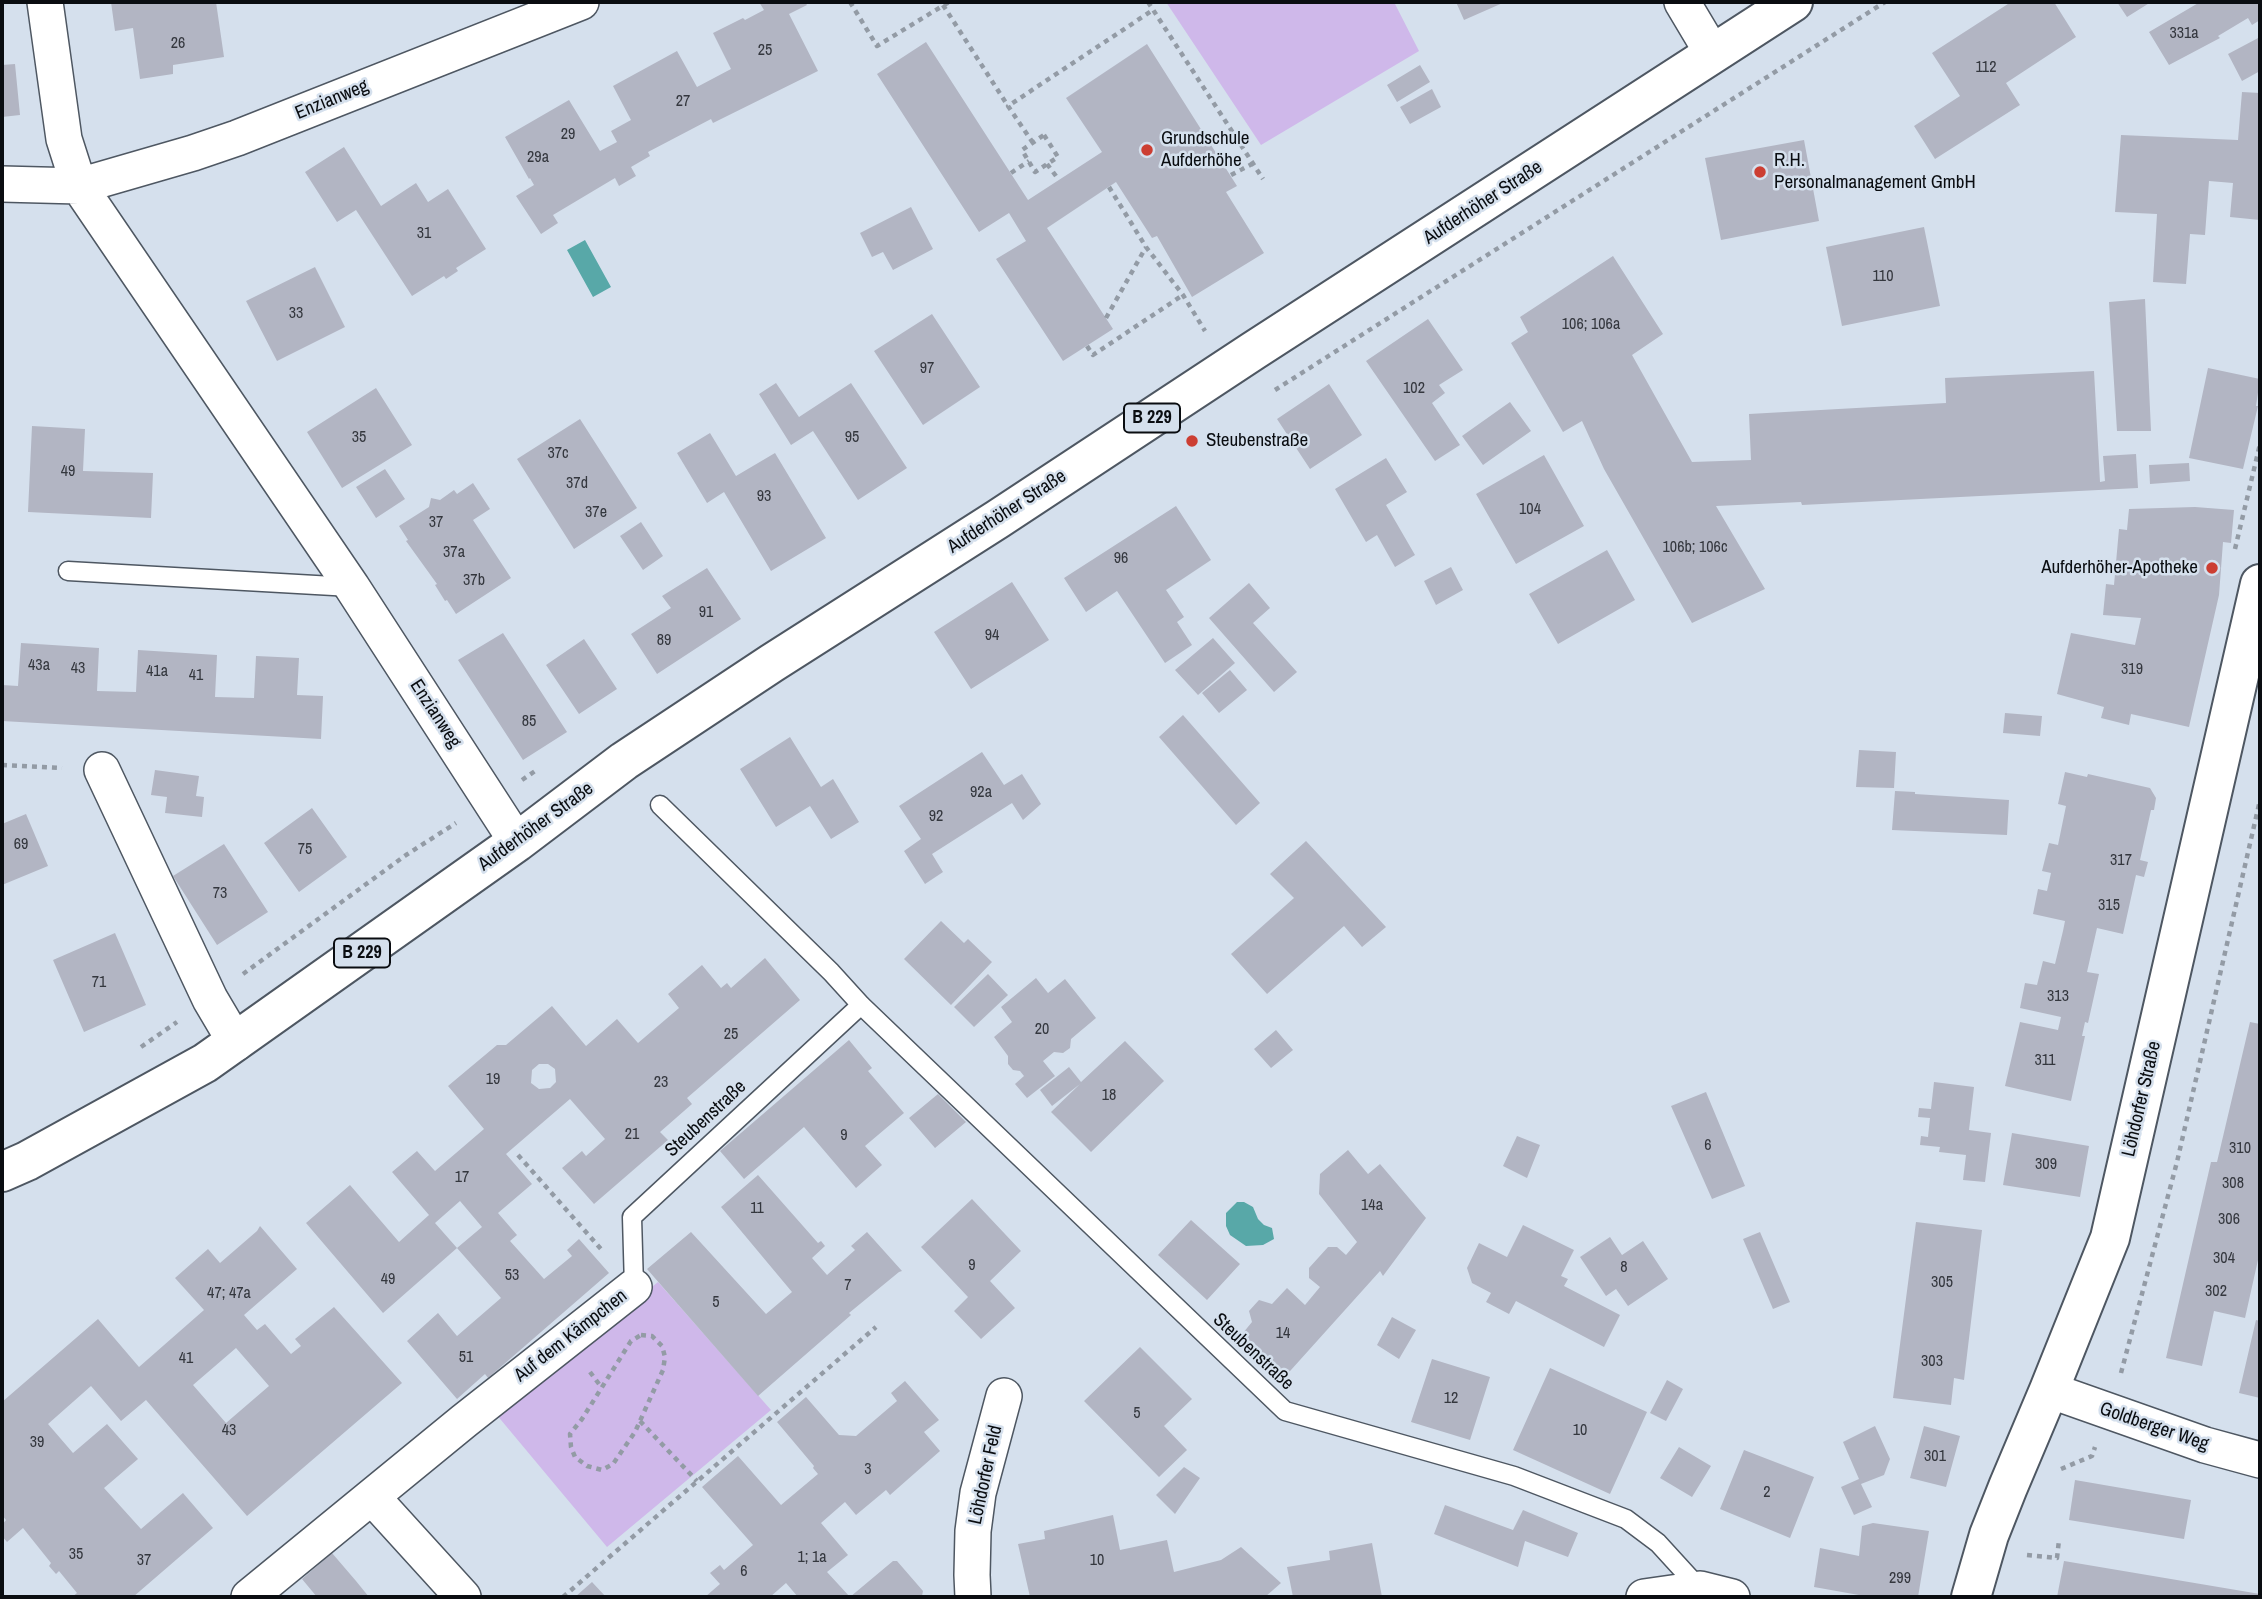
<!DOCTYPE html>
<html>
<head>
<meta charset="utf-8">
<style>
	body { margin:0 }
	#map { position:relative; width:2262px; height:1599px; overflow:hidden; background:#d5e0ed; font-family:"Archivo Narrow",sans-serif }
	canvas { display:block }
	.frame { position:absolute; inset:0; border:4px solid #0a0d11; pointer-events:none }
</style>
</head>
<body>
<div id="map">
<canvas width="2262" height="1599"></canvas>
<div class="frame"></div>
</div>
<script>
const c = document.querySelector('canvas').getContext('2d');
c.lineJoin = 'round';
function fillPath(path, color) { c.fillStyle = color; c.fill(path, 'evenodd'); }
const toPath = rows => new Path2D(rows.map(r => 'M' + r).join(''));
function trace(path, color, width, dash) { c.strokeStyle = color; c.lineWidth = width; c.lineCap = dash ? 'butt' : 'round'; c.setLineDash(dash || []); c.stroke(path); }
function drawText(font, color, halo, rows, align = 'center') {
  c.font = font + ' "Archivo Narrow",sans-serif'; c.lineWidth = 5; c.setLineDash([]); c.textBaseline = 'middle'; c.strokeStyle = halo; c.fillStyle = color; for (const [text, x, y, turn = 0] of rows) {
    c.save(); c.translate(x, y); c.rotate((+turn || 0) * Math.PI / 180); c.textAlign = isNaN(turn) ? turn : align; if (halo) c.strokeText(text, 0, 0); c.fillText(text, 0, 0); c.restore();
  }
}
fillPath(toPath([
	[1166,2,1394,2,1419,51,1261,145],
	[658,1282,771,1410,607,1547,496,1414]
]), '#cfb8ea');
fillPath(toPath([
	[585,240,611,287,593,297,567,250],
	[1237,1202,1244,1202,1253,1207,1258,1219,1264,1225,1272,1228,1274,1239,1263,1245,1246,1246,1230,1235,1226,1226,1226,1213]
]), '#58a8a8');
fillPath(toPath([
	[111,2,216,2,224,57,173,65,173,74,140,79,133,28,115,31],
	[759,2,805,2,807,5,789,14,818,71,713,123,711,119,648,152,650,156,631,167,636,176,619,186,615,178,553,215,558,223,541,234,516,196,534,185,530,178,529,179,505,137,569,100,600,151,617,142,611,131,631,120,613,86,677,51,697,87,731,69,713,33,743,18,745,20,764,10],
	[1456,2,1505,2,1464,20],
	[2011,2,2054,2,2076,37,2006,83,2020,105,1935,159,1914,126,1960,96,1932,53],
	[2117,2,2151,2,2127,17],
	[2200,2,2260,2,2260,20,2252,25,2248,18,2218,36,2220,38,2169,65,2149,32],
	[2260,37,2260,71,2242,81,2228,54],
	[926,42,1028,200,1102,152,1066,98,1147,44,1237,186,1226,192,1264,253,1192,297,1157,236,1152,238,1116,182,1047,228,1113,329,1063,361,996,259,1026,241,1009,213,979,232,877,74],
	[15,64,20,115,2,117,2,65],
	[1420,65,1430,82,1397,102,1387,85],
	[1432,89,1441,107,1410,124,1400,107],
	[2242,92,2260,93,2260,220,2230,217,2233,183,2209,181,2205,235,2190,234,2186,284,2153,282,2157,214,2115,212,2121,135,2238,140],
	[1804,140,1819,221,1721,240,1705,158],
	[344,147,381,206,416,183,428,202,448,189,486,249,456,268,458,271,446,279,444,276,412,296,356,210,337,222,305,172],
	[911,207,933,249,893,270,883,252,872,257,860,233],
	[1924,227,1940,306,1842,326,1826,247],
	[1613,256,1663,334,1632,355,1692,462,1751,460,1749,414,1946,403,1945,378,2094,371,2100,482,2105,481,2103,456,2136,454,2138,488,1802,505,1801,502,1716,506,1765,589,1692,623,1604,469,1582,421,1563,432,1511,343,1528,332,1520,317],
	[315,267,345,327,277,361,246,301],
	[2145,299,2151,431,2117,431,2109,302],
	[932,314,980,387,923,425,874,351],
	[1428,319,1463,370,1439,385,1445,393,1432,403,1460,445,1435,461,1366,361],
	[2208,368,2260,379,2256,406,2258,406,2243,469,2189,458],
	[776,383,799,417,851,383,907,468,858,500,813,431,791,445,759,394],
	[1329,384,1362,435,1310,469,1277,419],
	[376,388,412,445,342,488,307,432],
	[1510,402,1531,431,1483,465,1462,436],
	[580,419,637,508,574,549,517,459],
	[32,426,85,429,83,471,153,473,151,518,28,512],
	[710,433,736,476,775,453,826,538,771,571,724,492,707,503,677,453],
	[1544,455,1584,526,1516,564,1476,494],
	[1386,458,1407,492,1386,505,1415,555,1395,567,1377,535,1366,542,1335,489],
	[2189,463,2190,481,2150,484,2149,465],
	[385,469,405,499,376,518,356,487],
	[473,483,490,509,473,520,511,578,456,614,447,600,445,601,435,585,437,584,406,541,408,540,399,526,429,507,431,498,440,500,454,490,457,494],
	[1176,506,1211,560,1166,590,1184,617,1177,622,1192,645,1165,663,1117,591,1086,612,1064,578],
	[2195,507,2234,510,2231,543,2223,542,2219,595,2189,727,2131,714,2129,725,2101,718,2104,707,2057,694,2071,633,2135,645,2141,618,2103,615,2106,584,2114,585,2119,529,2127,530,2129,509],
	[641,522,663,556,643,570,620,536],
	[1607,550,1635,600,1558,644,1529,594],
	[1451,567,1463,590,1436,605,1424,581],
	[707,568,741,619,657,674,631,634,671,608,662,596],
	[1012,582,1049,640,971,689,934,632],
	[1249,583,1270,608,1253,623,1297,672,1274,692,1209,618],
	[503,633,567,732,523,760,458,660],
	[1213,638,1235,663,1198,695,1175,670],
	[584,639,617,689,579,714,546,665],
	[21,643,99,648,97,691,136,692,138,650,217,655,215,697,254,698,256,656,299,658,297,695,323,696,321,739,2,721,2,685,18,686],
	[1230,670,1247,690,1219,713,1202,693],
	[2005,713,2042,716,2040,736,2003,733],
	[1183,715,1260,803,1236,825,1159,737],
	[790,737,821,787,833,779,859,822,831,839,810,806,776,827,740,769],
	[1859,750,1896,752,1894,788,1856,787],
	[982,752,1004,785,1022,774,1041,804,1023,820,1012,803,932,854,943,872,925,884,904,851,921,839,899,806],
	[155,770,199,776,196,796,204,797,202,817,165,813,167,797,151,795],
	[2065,772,2087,777,2088,774,2150,788,2156,798,2154,810,2151,810,2140,860,2148,862,2144,877,2136,875,2123,934,2097,928,2087,972,2099,974,2088,1023,2085,1022,2082,1036,2085,1036,2071,1101,2005,1086,2020,1022,2058,1030,2061,1017,2020,1008,2025,983,2037,985,2043,961,2055,964,2063,931,2065,921,2033,914,2038,889,2047,891,2051,873,2042,871,2049,843,2058,845,2066,806,2058,804],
	[1895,791,1915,792,1915,794,2009,800,2007,835,1892,830],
	[312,808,347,857,299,892,264,843],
	[26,814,48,866,2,885,2,824],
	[1306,841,1386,927,1362,947,1344,926,1267,994,1231,954,1294,898,1270,874],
	[224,844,268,912,217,945,173,876],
	[941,921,964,943,968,939,992,962,951,1005,904,959],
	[115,933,146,1005,84,1032,53,960],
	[765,958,800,1000,687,1098,692,1104,660,1132,668,1140,594,1204,562,1168,582,1151,586,1156,605,1139,570,1099,506,1154,532,1184,498,1213,517,1235,510,1241,544,1279,572,1256,567,1250,579,1239,609,1273,488,1378,485,1374,457,1399,407,1341,438,1313,457,1336,501,1298,457,1248,482,1227,460,1201,435,1223,457,1248,383,1313,306,1223,350,1185,399,1242,429,1215,392,1172,417,1151,435,1171,484,1129,448,1086,497,1045,506,1045,552,1006,586,1046,617,1019,638,1043,679,1008,668,994,702,965,721,988,727,983,731,988],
	[539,1064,548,1064,555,1069,556,1082,550,1088,539,1089,531,1083,532,1070],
	[988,974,1008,995,974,1027,954,1007],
	[1036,978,1048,993,1065,979,1096,1018,1071,1039,1070,1048,1063,1053,1054,1052,1043,1061,1055,1076,1027,1098,1015,1084,1024,1076,1020,1071,1013,1070,1008,1064,1008,1056,994,1037,1012,1022,1001,1007],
	[2250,1022,2260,1024,2260,1251,2245,1318,2214,1311,2202,1366,2166,1358,2211,1162,2217,1162],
	[1276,1030,1293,1050,1271,1068,1254,1049],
	[849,1040,872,1068,868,1071,904,1113,865,1146,882,1165,856,1188,804,1127,744,1179,720,1151],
	[1125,1041,1164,1081,1091,1152,1051,1112,1080,1084,1052,1106,1040,1090,1069,1067,1081,1082],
	[1934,1082,1974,1087,1969,1130,1991,1133,1985,1182,1963,1180,1966,1155,1939,1152,1940,1147,1920,1145,1921,1136,1928,1137,1930,1118,1918,1117,1919,1108,1931,1109],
	[1706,1092,1745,1186,1712,1199,1671,1106],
	[938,1094,966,1122,935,1148,909,1118],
	[2012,1133,2089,1146,2080,1197,2003,1185],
	[1517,1136,1540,1145,1527,1178,1503,1166],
	[1348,1150,1368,1174,1380,1164,1426,1218,1383,1276,1380,1271,1282,1380,1238,1339,1252,1322,1249,1311,1259,1300,1272,1304,1287,1288,1305,1305,1320,1287,1309,1278,1309,1268,1328,1247,1337,1247,1346,1255,1357,1242,1319,1194,1320,1174],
	[758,1175,818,1243,821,1241,825,1246,812,1258,827,1275,855,1250,851,1246,867,1232,902,1271,899,1272,849,1313,851,1315,758,1396,647,1269,691,1232,766,1314,792,1292,721,1207],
	[972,1199,1021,1251,990,1281,1015,1308,981,1339,954,1311,968,1297,921,1247],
	[1191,1220,1240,1264,1207,1300,1158,1255],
	[1916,1222,1982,1230,1964,1380,1954,1378,1951,1405,1893,1398],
	[1523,1225,1574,1250,1561,1276,1568,1279,1564,1286,1620,1315,1604,1347,1516,1301,1509,1314,1486,1302,1491,1293,1472,1283,1467,1268,1479,1243,1507,1257],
	[260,1226,297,1269,244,1315,257,1330,265,1324,291,1354,301,1346,295,1339,334,1307,402,1383,247,1516,146,1400,121,1421,91,1386,48,1424,73,1453,107,1424,138,1459,104,1488,141,1529,183,1493,213,1528,133,1597,72,1597,77,1593,59,1571,56,1574,49,1566,51,1563,23,1528,7,1542,2,1536,2,1525,6,1520,2,1515,2,1402,98,1319,139,1367,204,1310,175,1278,208,1249,220,1263,257,1231],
	[236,1348,269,1386,226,1423,193,1385],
	[1760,1232,1790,1302,1773,1309,1743,1239],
	[1610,1237,1622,1255,1643,1241,1668,1279,1628,1306,1616,1289,1606,1296,1580,1257],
	[1392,1317,1416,1330,1399,1359,1377,1345],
	[2256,1320,2260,1321,2260,1398,2239,1393],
	[1140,1347,1192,1399,1164,1426,1187,1450,1159,1477,1084,1401],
	[1432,1359,1490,1377,1470,1440,1411,1422],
	[1550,1368,1647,1412,1610,1494,1513,1450],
	[1667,1380,1683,1389,1666,1421,1650,1413],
	[905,1381,939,1420,924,1432,940,1451,890,1495,886,1490,856,1515,845,1502,821,1523,848,1555,827,1572,850,1597,893,1561,897,1561,923,1591,922,1596,921,1597,798,1597,786,1583,770,1597,705,1597,720,1584,710,1573,720,1565,724,1570,753,1545,702,1487,738,1456,781,1505,818,1474,813,1468,814,1466,777,1422,806,1397,839,1435,856,1436,897,1401,891,1393],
	[1875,1426,1890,1459,1884,1475,1861,1484,1872,1507,1854,1515,1841,1487,1859,1479,1843,1442],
	[1924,1426,1960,1436,1946,1487,1910,1478],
	[1679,1447,1711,1466,1692,1497,1660,1478],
	[1744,1450,1814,1477,1790,1538,1720,1509],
	[1184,1467,1200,1478,1175,1514,1156,1495],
	[2075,1480,2191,1500,2184,1539,2069,1520],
	[1445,1505,1513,1530,1523,1510,1578,1533,1568,1557,1525,1541,1518,1567,1434,1534],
	[1113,1515,1120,1550,1167,1540,1174,1572,1221,1560,1241,1547,1281,1583,1265,1597,1030,1597,1018,1544,1045,1539,1044,1531],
	[1873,1523,1929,1531,1918,1597,1870,1597,1814,1587,1820,1548,1859,1556,1862,1526],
	[1372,1543,1382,1597,1293,1597,1287,1567,1330,1560,1329,1551],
	[332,1553,356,1581,369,1597,317,1597,302,1579],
	[2064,1561,2260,1594,2260,1597,2057,1597],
	[592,1582,606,1597,575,1597]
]), '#b2b5c3');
const lane = toPath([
	[68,571,351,587],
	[660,805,831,972,861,1005,1285,1411,1514,1476,1626,1519,1658,1543,1700,1589],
	[634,1287,632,1217,861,1005]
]);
const street = toPath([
	[45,2,64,139,79,186,352,587,517,842],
	[1682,2,1713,54],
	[2,184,79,186,193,153,237,138,581,2],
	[102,770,210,999,236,1043],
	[2049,1390,2205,1445,2260,1460],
	[372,1497,463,1597],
	[249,1597,464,1421,634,1287],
	[973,1597,972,1575,973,1531,978,1493,1004,1396],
	[1644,1597,1700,1589,1732,1597]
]);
const secondary = toPath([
	[1971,1597,1989,1535,2008,1487,2049,1390,2110,1238,2260,584]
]);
const primary = toPath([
	[2,1172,27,1161,205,1063,517,842,624,761,772,663,998,519,1253,351,1793,2]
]);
trace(lane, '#4e5762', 21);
trace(street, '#4e5762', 38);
trace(secondary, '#4e5762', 42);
trace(primary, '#4e5762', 42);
trace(toPath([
	[850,2,877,46,949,2],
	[1148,2,1263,179],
	[943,5,1008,106],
	[1044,135,1058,157,1035,172,1022,150,1044,135],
	[1033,143,1008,106,1153,10],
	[1047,164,1059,180],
	[1011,173,1029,161],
	[1231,175,1252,164],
	[1109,187,1146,247,1183,295,1205,331],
	[1106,318,1146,247],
	[1087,346,1093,355,1183,295],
	[1275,390,1885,2],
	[2235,549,2260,444],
	[2,765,62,768],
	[522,780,538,769],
	[243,974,406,855,456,823],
	[141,1047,177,1022],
	[518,1155,601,1249],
	[641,1335,652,1336,662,1346,665,1357,663,1370,635,1432,613,1464,602,1470,587,1466,575,1457,571,1447,570,1434,582,1419,631,1341,641,1335],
	[590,1372,602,1388],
	[2121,1373,2177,1162,2260,800],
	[640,1421,697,1481],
	[2061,1469,2092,1456,2095,1447],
	[2027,1555,2057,1558,2059,1540],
	[563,1597,876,1327]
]), '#939ba5', 4.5, [5, 5]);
trace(lane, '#fff', 18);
trace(street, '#fff', 35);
trace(secondary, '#fff', 38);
trace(primary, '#fff', 38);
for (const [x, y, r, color] of [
	[1147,150,7,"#cc3e32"],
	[1760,172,7,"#cc3e32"],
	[1192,441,7,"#cc3e32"],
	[2212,568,7,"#cc3e32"]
]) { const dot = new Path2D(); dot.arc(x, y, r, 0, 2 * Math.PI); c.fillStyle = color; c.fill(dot); trace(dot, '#d5e0ed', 2.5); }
drawText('16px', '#34373e', null, [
	["331a",2184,34],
	["26",178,44],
	["25",765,51],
	["112",1986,68],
	["27",683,102],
	["29",568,135],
	["29a",538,158],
	["31",424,234],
	["110",1883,277],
	["33",296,314],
	["106; 106a",1591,325],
	["97",927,369],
	["102",1414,389],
	["35",359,438],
	["95",852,438],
	["37c",558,454],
	["49",68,472],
	["37d",577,484],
	["93",764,497],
	["104",1530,510],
	["37e",596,513],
	["37",436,523],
	["106b; 106c",1695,548],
	["37a",454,553],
	["96",1121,559],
	["37b",474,581],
	["91",706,613],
	["94",992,636],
	["89",664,641],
	["43a",39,666],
	["43",78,669],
	["319",2132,670],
	["41a",157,672],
	["41",196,676],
	["85",529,722],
	["92a",981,793],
	["92",936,817],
	["69",21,845],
	["75",305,850],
	["317",2121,861],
	["73",220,894],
	["315",2109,906],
	["71",99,983],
	["313",2058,997],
	["20",1042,1030],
	["25",731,1035],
	["311",2045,1061],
	["19",493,1080],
	["23",661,1083],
	["18",1109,1096],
	["21",632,1135],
	["9",844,1136],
	["6",1708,1146],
	["310",2240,1149],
	["309",2046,1165],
	["17",462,1178],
	["308",2233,1184],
	["14a",1372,1206],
	["11",757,1209],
	["306",2229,1220],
	["304",2224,1259],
	["9",972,1266],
	["8",1624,1268],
	["53",512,1276],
	["49",388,1280],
	["305",1942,1283],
	["7",848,1286],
	["302",2216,1292],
	["47; 47a",229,1294],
	["5",716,1303],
	["14",1283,1334],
	["51",466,1358],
	["41",186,1359],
	["303",1932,1362],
	["12",1451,1399],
	["5",1137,1414],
	["43",229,1431],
	["10",1580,1431],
	["39",37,1443],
	["301",1935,1457],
	["3",868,1470],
	["2",1767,1493],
	["35",76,1555],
	["1; 1a",812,1558],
	["37",144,1561],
	["10",1097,1561],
	["6",744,1572],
	["299",1900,1579]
]);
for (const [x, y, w] of [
	[1152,418,56],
	[362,953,56]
]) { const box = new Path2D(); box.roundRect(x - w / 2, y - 14.5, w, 29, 5); c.fillStyle = '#d5e0ed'; c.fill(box); trace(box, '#0a0d11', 2); }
drawText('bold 18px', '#0a0d11', null, [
	["B 229",1152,418],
	["B 229",362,953]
]);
drawText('19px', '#0a0d11', '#d5e0ed', [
	["Enzianweg",332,100,-22],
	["Aufderhöher Straße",1483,203,-33],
	["Aufderhöher Straße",1007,512,-33],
	["Enzianweg",435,714,57],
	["Aufderhöher Straße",536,827,-36],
	["Löhdorfer Straße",2142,1099,-77],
	["Steubenstraße",706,1119,-43],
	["Auf dem Kämpchen",571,1336,-38],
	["Steubenstraße",1253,1352,43],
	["Goldberger Weg",2154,1427,19],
	["Löhdorfer Feld",986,1475,-78]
]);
drawText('19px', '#0a0d11', '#d5e0ed', [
	["Grundschule",1161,139],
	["Aufderhöhe",1161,161],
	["R.H.",1774,161],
	["Personalmanagement GmbH",1774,183],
	["Steubenstraße",1206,441],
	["Aufderhöher-Apotheke",2198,568,"right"]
], 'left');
</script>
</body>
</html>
